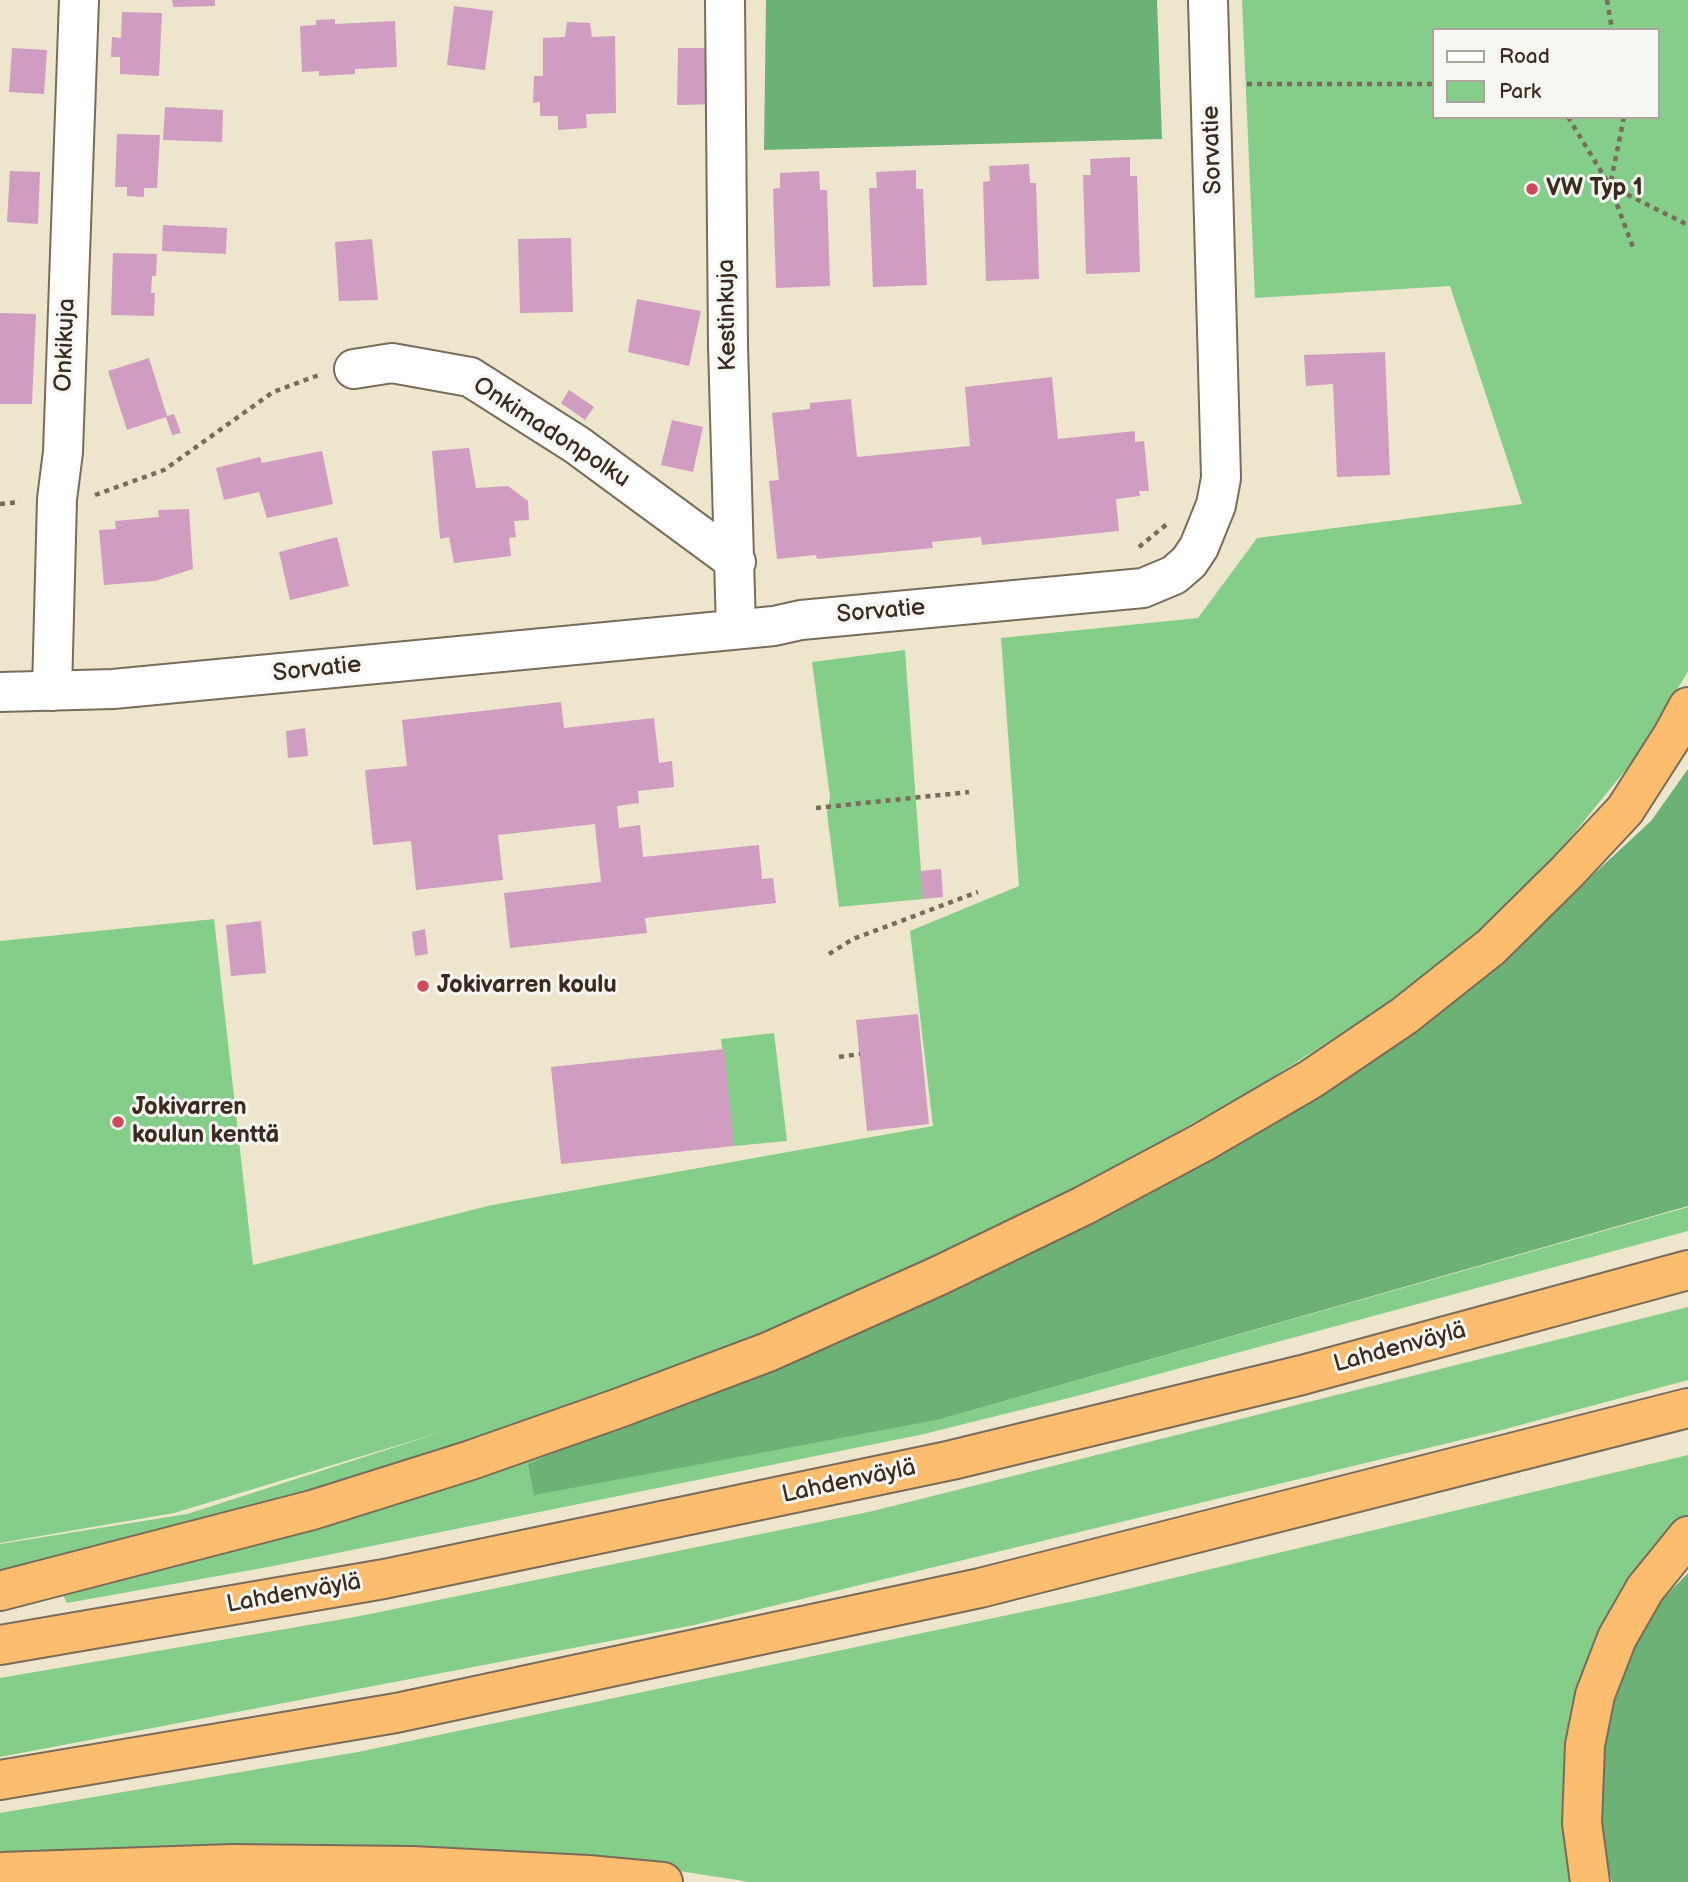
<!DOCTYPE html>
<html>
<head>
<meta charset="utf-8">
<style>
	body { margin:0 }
	#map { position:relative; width:1688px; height:1882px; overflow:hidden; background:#ede6cc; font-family:"Balsamiq Sans",sans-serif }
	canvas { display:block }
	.legend { position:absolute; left:1432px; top:28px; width:228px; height:91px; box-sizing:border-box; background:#f6f6f2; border:2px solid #aba49d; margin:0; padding:9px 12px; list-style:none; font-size:21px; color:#3b2a1e }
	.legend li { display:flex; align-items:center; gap:14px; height:35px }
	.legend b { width:35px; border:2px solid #aba49d }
</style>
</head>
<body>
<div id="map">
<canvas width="1688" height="1882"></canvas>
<ul class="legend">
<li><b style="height:9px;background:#fff"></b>Road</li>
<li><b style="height:19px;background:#85ce8a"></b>Park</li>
</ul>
</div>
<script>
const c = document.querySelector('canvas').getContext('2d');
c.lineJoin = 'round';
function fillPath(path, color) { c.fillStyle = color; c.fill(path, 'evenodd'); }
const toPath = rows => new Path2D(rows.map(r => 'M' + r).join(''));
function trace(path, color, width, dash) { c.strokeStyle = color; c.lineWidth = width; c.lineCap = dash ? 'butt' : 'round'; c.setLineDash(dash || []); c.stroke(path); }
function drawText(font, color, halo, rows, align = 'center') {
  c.font = font + ' "Balsamiq Sans",sans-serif'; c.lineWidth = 6; c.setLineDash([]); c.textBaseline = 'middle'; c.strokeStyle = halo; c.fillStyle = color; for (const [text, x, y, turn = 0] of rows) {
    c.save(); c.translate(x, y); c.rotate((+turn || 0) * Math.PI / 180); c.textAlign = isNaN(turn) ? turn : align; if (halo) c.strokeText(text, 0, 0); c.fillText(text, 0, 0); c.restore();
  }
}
fillPath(toPath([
	[1242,0,1688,0,1688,671,1641,751,1554,858,1501,912,1406,992,1259,1086,1105,1173,874,1287,724,1351,519,1424,345,1479,217,1517,0,1571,0,1544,187,1514,445,1431,174,1513,0,1543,0,941,214,919,253,1265,492,1205,933,1126,910,931,1019,886,1001,638,1198,618,1257,538,1522,504,1450,286,1255,298],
	[1434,30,1658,30,1658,117,1434,117],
	[905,650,923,899,839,907,827,813,830,797,812,662],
	[774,1033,787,1141,734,1146,721,1039],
	[1688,1207,1688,1231,1077,1396,924,1434,268,1567,67,1603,62,1593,658,1409,534,1494,938,1420],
	[1688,1307,1688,1380,1494,1432,694,1625,0,1757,0,1678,355,1617,873,1511],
	[1688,1455,1688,1516,1665,1539,1603,1626,1572,1882,750,1882,634,1864,0,1860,0,1813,358,1752,1098,1596]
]), '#85ce8a');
fillPath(toPath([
	[766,0,1157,0,1162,139,764,150],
	[1688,769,1688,1206,938,1420,534,1495,528,1464,1117,1211,1269,1124,1377,1058,1514,948,1651,821],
	[1688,1573,1688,1882,1612,1882,1602,1846,1603,1759,1612,1693,1657,1605]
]), '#6cb176');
fillPath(toPath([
	[172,0,215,0,215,6,173,7],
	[454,6,493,11,485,70,447,65],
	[122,12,162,13,159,76,120,74,120,57,111,57,112,37,121,38],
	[335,19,335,24,395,21,397,67,355,69,355,74,319,76,319,71,302,72,300,26,316,25,316,20],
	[567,22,590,23,592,37,615,36,616,113,586,114,587,128,558,130,558,116,540,116,540,102,533,103,534,76,543,76,543,38,565,37],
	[12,48,47,50,44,94,9,92],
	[678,48,719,48,720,104,677,105],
	[165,107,223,110,222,142,163,140],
	[117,134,160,135,157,188,144,188,144,197,127,196,127,187,115,187],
	[1130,157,1130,176,1137,176,1140,272,1086,274,1083,175,1091,175,1090,159],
	[1029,164,1030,183,1036,183,1039,279,986,281,983,182,990,181,989,166],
	[916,170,916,189,923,189,927,285,873,287,869,188,877,188,876,172],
	[10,171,40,172,38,224,7,222],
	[819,171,820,190,827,190,830,286,776,288,773,189,780,188,780,173],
	[163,225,227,228,226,254,162,251],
	[571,238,573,312,520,313,518,239],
	[372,239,378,300,339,301,335,242],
	[113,253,157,254,156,276,152,276,151,293,155,293,154,316,111,315],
	[637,299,701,311,689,366,628,352],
	[0,313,36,314,32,404,0,404],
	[1385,352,1390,475,1337,477,1333,384,1306,386,1304,355],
	[149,358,167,416,174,414,181,433,172,435,166,417,127,430,108,371],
	[1052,377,1058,439,1135,431,1135,442,1144,441,1149,491,1139,491,1140,496,1116,499,1119,531,982,545,981,537,932,542,933,548,817,559,816,555,777,559,769,481,779,480,772,413,810,409,810,403,851,399,857,457,970,446,965,387],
	[569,390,594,407,585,420,561,403],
	[672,420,703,427,693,472,661,465],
	[469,448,476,488,508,486,528,501,529,520,514,521,516,537,509,538,511,556,454,563,449,537,440,539,432,451],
	[322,451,333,504,267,518,259,492,224,500,216,468,260,457,262,463],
	[189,509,193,569,155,581,104,585,99,530,116,529,115,521,159,517,158,510],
	[337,537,349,586,290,600,279,552],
	[561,702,564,728,654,718,659,763,672,761,674,787,638,791,639,803,617,806,619,828,640,825,643,857,759,845,762,879,773,878,776,903,645,918,647,933,510,948,504,893,601,882,595,824,498,835,503,880,416,890,411,841,373,845,365,770,407,766,402,720],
	[305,728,308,756,288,758,286,731],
	[941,869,943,897,923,899,920,871],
	[261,921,266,973,231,976,226,925],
	[425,929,428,954,415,956,412,932],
	[918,1014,929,1124,867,1131,856,1020],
	[724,1049,734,1146,561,1164,551,1067]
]), '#d19cc2');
const minor = toPath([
	[725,0,728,345,736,629],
	[354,369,392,363,470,377,577,445,736,562],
	[52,691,57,499,63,452,79,0]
]);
const tertiary = toPath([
	[0,692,113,689,774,626,801,620,1143,588,1174,575,1189,562,1199,547,1216,505,1221,478,1208,0]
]);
const motorway = toPath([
	[0,1591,312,1510,471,1460,619,1408,768,1352,938,1276,1083,1206,1203,1142,1311,1079,1404,1016,1491,947,1567,872,1625,810,1673,735,1688,707],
	[0,1645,384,1579,952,1460,1302,1375,1688,1270],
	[0,1780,396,1713,980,1588,1688,1408],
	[0,1872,232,1864,412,1866,588,1875,663,1882],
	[1590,1882,1582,1823,1585,1745,1595,1695,1617,1638,1645,1589,1688,1536]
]);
trace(minor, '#796c5b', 42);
trace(tertiary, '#796c5b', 42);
trace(motorway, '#796c5b', 42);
trace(toPath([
	[1607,0,1612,30],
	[1247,84,1434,84],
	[1568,117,1610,186,1688,225],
	[1624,117,1610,186,1634,250],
	[95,495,164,470,273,392,319,375],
	[0,504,20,502],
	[1139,547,1167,524],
	[816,808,969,792],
	[829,954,853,939,978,892],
	[839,1057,860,1054]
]), '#796c5b', 4.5, [5, 5]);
trace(minor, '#fff', 38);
trace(tertiary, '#fff', 38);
trace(motorway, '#fcbd6f', 38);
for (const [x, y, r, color] of [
	[1532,189,7,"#d1495b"],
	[423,986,7,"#d1495b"],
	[118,1122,7,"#d1495b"]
]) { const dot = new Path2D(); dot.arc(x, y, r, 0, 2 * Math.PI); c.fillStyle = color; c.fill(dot); trace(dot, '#f6f6f2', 2.5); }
drawText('24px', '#3b2a1e', '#f6f6f2', [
	["Sorvatie",1213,150,-92],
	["Kestinkuja",728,315,-91],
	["Onkikuja",66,345,-88],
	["Onkimadonpolku",551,433,33],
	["Sorvatie",881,612,-5],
	["Sorvatie",317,670,-6],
	["Lahdenväylä",1400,1348,-15],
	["Lahdenväylä",849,1482,-12],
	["Lahdenväylä",294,1594,-10]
]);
drawText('bold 24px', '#3b2a1e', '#f6f6f2', [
	["VW Typ 1",1546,189],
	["Jokivarren koulu",437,986],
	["Jokivarren",132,1108],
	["koulun kenttä",132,1136]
], 'left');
</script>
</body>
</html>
